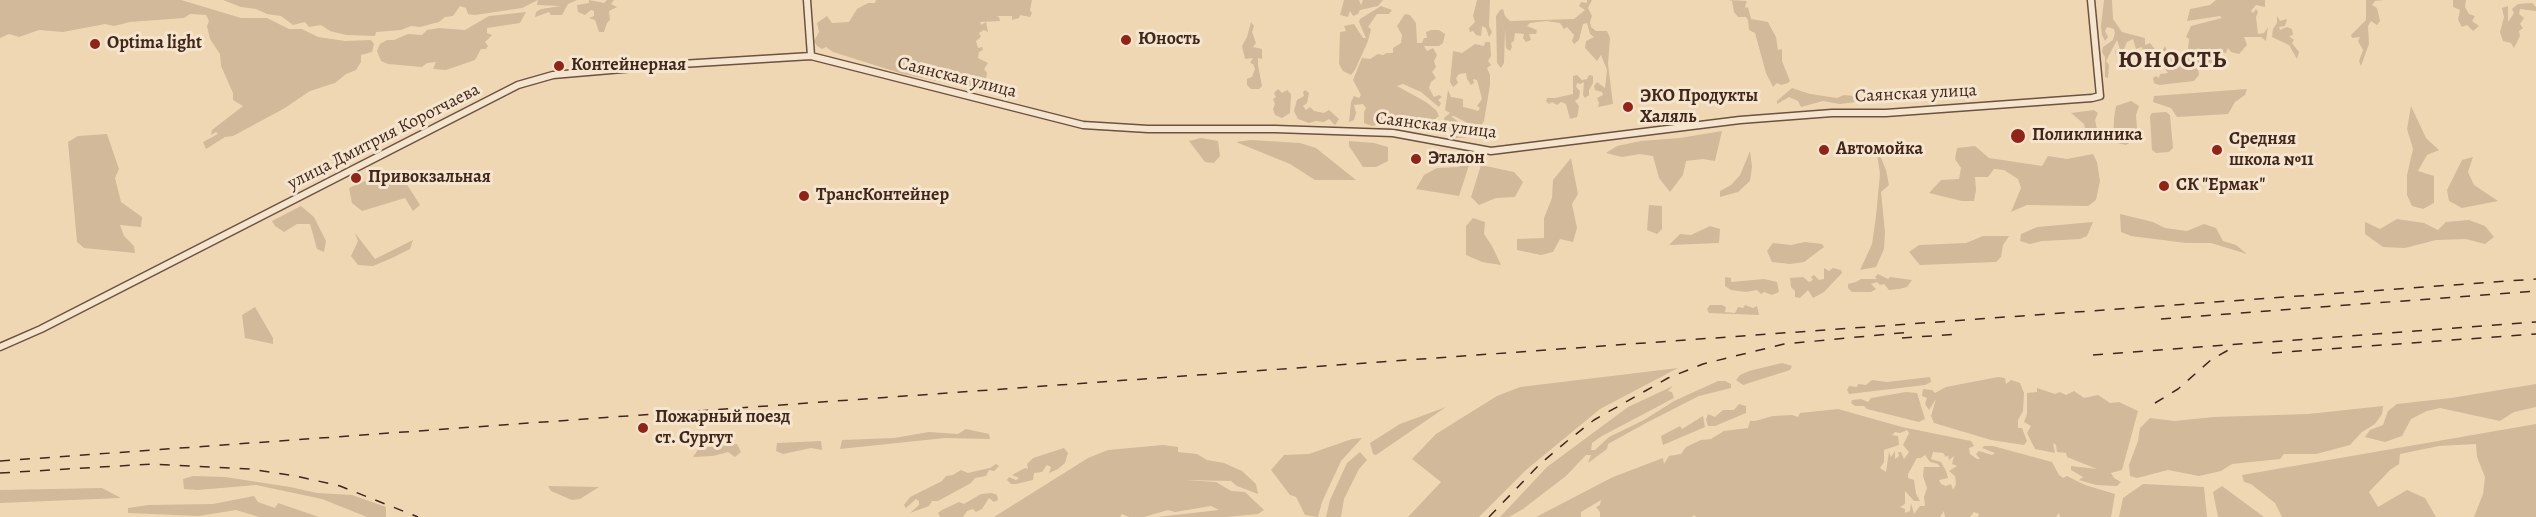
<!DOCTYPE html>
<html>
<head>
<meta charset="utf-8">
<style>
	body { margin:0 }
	canvas { display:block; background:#efd7b4 }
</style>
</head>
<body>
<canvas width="2536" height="517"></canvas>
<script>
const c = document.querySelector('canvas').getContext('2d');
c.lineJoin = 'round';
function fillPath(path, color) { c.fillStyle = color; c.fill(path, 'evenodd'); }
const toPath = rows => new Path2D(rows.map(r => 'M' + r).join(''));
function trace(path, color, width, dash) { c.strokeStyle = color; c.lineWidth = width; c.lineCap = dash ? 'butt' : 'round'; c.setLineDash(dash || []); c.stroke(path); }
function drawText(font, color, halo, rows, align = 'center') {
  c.font = font + ' Alegreya,serif'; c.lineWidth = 6; c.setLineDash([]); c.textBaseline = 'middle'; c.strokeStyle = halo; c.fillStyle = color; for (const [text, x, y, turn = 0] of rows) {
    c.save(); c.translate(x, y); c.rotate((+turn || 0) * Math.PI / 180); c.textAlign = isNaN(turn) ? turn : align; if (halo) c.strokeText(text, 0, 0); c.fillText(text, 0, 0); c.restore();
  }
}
fillPath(toPath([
	[0,0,181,0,241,18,267,18,289,29,302,29,318,37,345,41,371,40,374,44,372,52,361,55,361,62,356,70,346,74,335,83,310,91,285,108,233,136,225,137,206,149,203,142,218,134,216,132,211,135,212,130,243,106,233,100,233,93,221,66,220,54,210,39,207,26,209,21,206,15,190,14,184,18,130,22,114,26,105,24,63,32,39,30,19,37,9,34,0,38],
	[223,0,577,0,568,4,562,15,551,15,549,12,535,17,536,12,541,9,561,6,537,5,538,0,522,8,475,15,468,14,466,8,460,6,453,16,445,17,439,22,420,27,411,26,401,30,376,32,375,36,346,35,330,31,321,25,309,27,305,22,293,25,281,16,267,14,256,9,241,7],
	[589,0,604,3,607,0,614,0,611,4,617,7,609,11,610,20,607,23,604,32,599,32,595,20,589,18,594,16,594,11,591,10,585,15,578,12,577,5,589,3],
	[876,0,1032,0,1030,10,1032,13,1030,17,1020,15,1019,18,1012,20,1012,16,996,16,999,17,1000,21,980,22,981,25,986,22,988,32,984,30,979,33,981,37,976,41,978,48,982,47,983,50,979,52,978,58,988,63,984,69,987,73,985,87,981,90,903,74,833,52,826,47,822,49,817,46,814,41,819,32,817,23,827,16,832,23,849,22,857,9,868,3,875,3],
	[1344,0,1359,0,1361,5,1363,0,1383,0,1378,6,1360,10,1358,14,1353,16,1350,11,1348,17,1340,15],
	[1477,0,1490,0,1489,26,1492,32,1489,37,1486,28,1482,26,1481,36,1476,35,1473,31,1470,32,1469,28,1475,22,1473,16],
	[1587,0,1592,0,1588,8,1592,16,1590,22,1591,27,1596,31,1607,31,1610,38,1608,64,1613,104,1598,107,1599,103,1597,98,1603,95,1602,92,1595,90,1594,86,1597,82,1605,88,1607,70,1601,55,1597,61,1585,48,1586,41,1594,37,1590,34,1587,23,1583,24,1579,40,1574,44,1572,41,1574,35,1567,27,1564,29,1560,23,1546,21,1530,23,1527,26,1537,30,1536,34,1529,34,1531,40,1526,42,1523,38,1524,34,1515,33,1514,41,1511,43,1512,47,1510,51,1506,48,1505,29,1504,63,1501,68,1497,63,1496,16,1500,10,1503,9,1505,16,1510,21,1574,19,1585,10,1579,6,1581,2,1587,3],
	[1729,0,1747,1,1745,6,1746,8,1748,7,1751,19,1768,22,1770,26,1776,37,1778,50,1782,49,1782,61,1790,81,1788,83,1781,85,1777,83,1773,87,1766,73,1755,33,1749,30,1748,20,1746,17,1738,17,1734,12,1732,1],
	[2104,0,2112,0,2113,19,2122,32,2145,38,2145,45,2150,43,2154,48,2154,54,2148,54,2141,47,2136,49,2133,39,2127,42,2124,49,2128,51,2125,56,2132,69,2126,70,2123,69,2123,57,2116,55,2115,51,2120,49,2117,40,2106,61,2109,65,2108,78,2105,77,2105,57,2102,52,2103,47,2113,40,2115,33,2114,29,2107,27,2105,31,2108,37,2105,41,2102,35,2101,26],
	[2216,0,2265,0,2265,7,2256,5,2251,11,2253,13,2256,9,2258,12,2256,17,2258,34,2264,33,2268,27,2266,41,2261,37,2244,37,2247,45,2239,54,2231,52,2228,48,2226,53,2214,52,2212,58,2228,58,2229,62,2209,66,2204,60,2197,63,2192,67,2198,68,2199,75,2194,81,2159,85,2154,83,2153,78,2156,76,2159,78,2160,74,2168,73,2158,58,2165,46,2167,51,2180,58,2188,49,2189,39,2186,37,2191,26,2222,18,2220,16,2187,21,2190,9,2210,5],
	[2366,0,2384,0,2375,1,2372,5,2377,8,2380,21,2377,25,2371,21,2368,26,2369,44,2361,66,2359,61,2363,50,2358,41,2360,37,2352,38,2351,35,2366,20],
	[2453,0,2466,0,2465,7,2469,14,2475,16,2472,21,2479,26,2473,31,2467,25,2462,27,2458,20,2460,10,2453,7],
	[2532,3,2536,7,2536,11,2520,9,2519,14,2524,18,2520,24,2523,28,2519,31,2520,36,2514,48,2511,43,2503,41,2500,32,2504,17,2502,8,2508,6,2508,22,2514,13,2512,9,2518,4],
	[1381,6,1392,10,1389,14,1377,14,1368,27,1371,29,1368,41,1355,70,1351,75,1343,71,1339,64,1340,32,1346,31,1344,26,1354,24,1363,38,1366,38,1359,22,1360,19],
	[526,12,520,23,487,28,487,33,492,35,485,42,488,46,486,49,481,49,475,60,446,70,433,69,436,62,427,63,422,67,388,64,381,61,377,51,380,44,387,40,394,40,408,34,422,35,427,30,439,28,465,30,489,16],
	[1405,14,1410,15,1416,23,1417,43,1422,43,1424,38,1427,38,1426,32,1431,30,1439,30,1445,34,1443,43,1439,46,1424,46,1427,51,1433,48,1437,55,1434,61,1436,67,1432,72,1436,78,1431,82,1429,88,1434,97,1439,95,1442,97,1438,100,1441,103,1439,107,1421,92,1403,84,1397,86,1426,102,1436,110,1439,116,1436,118,1438,130,1435,133,1409,121,1404,124,1399,121,1394,126,1380,124,1372,126,1364,123,1364,112,1366,108,1363,104,1354,105,1356,113,1354,120,1349,122,1351,102,1354,96,1359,98,1361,95,1353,80,1362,58,1370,59,1378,54,1383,55,1387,53,1393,53,1393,48,1401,43,1402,35,1397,26],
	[2277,16,2280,21,2287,19,2285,26,2279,27,2280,30,2287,27,2292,29,2293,35,2289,36,2294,40,2292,43,2299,52,2297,59,2289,45,2272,37,2273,29,2277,23],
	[1251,22,1254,26,1252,32,1256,43,1253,47,1262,49,1262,59,1258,58,1258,65,1262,86,1259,89,1251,89,1247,85,1247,79,1252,77,1255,69,1253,64,1250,63,1253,58,1245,59,1242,46,1247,37],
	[1485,42,1490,42,1491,56,1488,61,1491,65,1487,68,1490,75,1490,85,1484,121,1479,129,1454,116,1451,116,1477,137,1456,138,1451,134,1448,122,1445,122,1444,118,1450,113,1445,110,1448,90,1451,97,1463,99,1463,107,1472,109,1478,111,1480,108,1477,106,1482,99,1477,80,1473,79,1474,83,1471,85,1467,79,1466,73,1459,74,1456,78,1458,83,1453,87,1450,82,1453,51,1462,53,1475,44,1484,46],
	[1577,75,1582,80,1587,79,1589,75,1593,76,1593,83,1589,90,1589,95,1585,98,1583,95,1584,82,1580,84,1577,83,1576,87,1580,91,1579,98,1575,101,1579,106,1578,113,1577,117,1570,119,1566,104,1561,102,1557,105,1552,102,1549,104,1546,101,1547,98,1555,98,1573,94,1573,76],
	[1792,88,1810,94,1837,98,1844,95,1854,96,1858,98,1862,97,1864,101,1840,104,1823,101,1801,107,1798,101,1789,97,1777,104,1777,101],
	[1278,89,1282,93,1287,90,1291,94,1290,113,1282,118,1275,115,1273,109,1275,104,1273,99,1276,97,1274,93],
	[2247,89,2245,95,2235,102,2228,114,2177,117,2171,108,2153,102,2154,96],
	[1305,90,1309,93,1307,103,1303,106,1306,110,1310,107,1314,111,1324,113,1329,110,1339,119,1335,125,1329,119,1324,122,1316,121,1309,123,1298,119,1294,111,1297,100,1304,96,1303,92],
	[2131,101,2139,106,2136,115,2137,128,2135,139,2126,145,2113,142,2114,118,2116,106],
	[2411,106,2426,138,2439,150,2427,155,2418,171,2434,176,2434,203,2423,209,2412,206,2407,195,2407,175,2413,149,2407,129],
	[2094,110,2098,113,2095,120,2097,129,2093,139,2087,136,2084,124,2071,113],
	[2152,113,2166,112,2170,115,2173,148,2169,152,2156,153,2152,150,2150,116],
	[1722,131,1715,161,1703,159,1686,161,1683,175,1670,192,1659,178,1653,156,1640,154,1622,157,1606,153,1617,146,1641,141,1680,138],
	[107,134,119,169,115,178,121,202,142,217,141,227,120,225,124,236,134,246,135,253,84,248,77,242,68,142,78,136],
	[1201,138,1218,141,1220,156,1214,163,1205,162,1189,141],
	[1251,140,1300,143,1316,148,1356,180,1315,180,1290,164,1236,142],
	[1349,141,1374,143,1388,147,1388,161,1376,167,1363,167,1349,146],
	[1876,146,1886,170,1889,185,1881,192,1885,232,1884,249,1876,267,1860,270,1872,244,1876,216,1880,174],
	[1975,146,1989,158,2042,166,2048,156,2067,159,2093,154,2097,162,2100,181,2096,200,2088,206,2027,205,2011,212,2021,188,2018,179,2004,170,1994,169,1988,177,1975,177,1976,190,1974,201,1962,201,1929,193,1941,180,1959,179,1961,168,1955,159,1957,148],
	[1750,151,1752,167,1750,181,1738,192,1720,197,1720,191,1731,185,1740,175],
	[2473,157,2468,172,2474,185,2498,201,2462,208,2449,201,2447,190,2462,160],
	[1571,158,1578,194,1572,204,1577,228,1573,242,1560,239,1553,252,1541,255,1517,250,1517,239,1544,238,1544,218,1552,198,1553,180],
	[1470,162,1459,196,1416,189,1424,175,1437,168,1458,167],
	[1481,165,1514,172,1523,182,1515,197,1496,198,1479,205,1471,197],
	[390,170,399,172,420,205,413,211,405,198,362,211,352,203,349,188],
	[1649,205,1662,206,1662,229,1657,234,1647,230],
	[301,206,314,217,326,241,324,252,317,249,310,224,297,224,284,232,275,226,272,221],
	[2120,214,2153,222,2165,228,2187,231,2204,224,2216,228,2223,241,2236,245,2247,254,2211,243,2186,243,2131,236,2121,232],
	[1473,218,1485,222,1484,234,1492,246,1501,265,1482,262,1466,255,1466,226],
	[2397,219,2424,223,2438,230,2446,222,2469,220,2485,226,2494,237,2485,244,2466,239,2436,240,2405,248,2383,247,2365,234,2365,222,2380,229],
	[2093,222,2087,236,2080,239,2042,241,2030,244,2020,241,2021,234,2037,227],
	[1710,226,1720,229,1719,243,1669,245,1680,234,1691,235],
	[355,233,375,259,413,240,410,249,392,258,373,266,358,265,351,256,358,241],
	[1983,236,2009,236,2003,245,2001,257,1996,262,1920,265,1909,252,1919,245,1966,243],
	[1805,242,1822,244,1824,247,1804,262,1790,264,1772,262,1767,251,1773,243,1791,245],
	[1824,268,1829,271,1833,268,1841,270,1842,273,1824,292,1813,298,1808,290,1800,298,1795,297,1795,291,1791,287,1790,278,1803,277,1809,282,1813,280,1811,277,1814,275,1819,280,1824,279],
	[1878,274,1888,279,1890,277,1912,280,1907,287,1899,289,1889,290,1884,284,1880,285,1877,282,1871,284,1876,289,1871,292,1852,292,1848,288,1848,284,1856,282,1861,279,1877,279,1875,277],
	[1725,277,1731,278,1731,282,1764,279,1777,282,1779,292,1772,295,1764,292,1761,294,1757,290,1746,292,1731,290,1725,286],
	[1710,305,1722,305,1726,307,1725,312,1735,313,1738,307,1743,308,1745,305,1753,308,1757,306,1759,315,1709,313,1707,309],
	[255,307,273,338,273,344,245,338,242,315],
	[1782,363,1792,366,1790,370,1743,385,1736,380,1740,375,1749,371],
	[1678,368,1600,409,1526,470,1479,517,1408,517,1441,482,1412,459,1436,434,1497,396,1520,387],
	[1930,377,1931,382,1925,385,1849,394,1847,390,1849,386,1857,387,1858,384,1866,385,1872,380,1887,382],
	[1998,377,2005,378,2006,384,2011,380,2020,383,2024,393,2023,411,2018,420,2018,428,2022,428,2027,441,2024,445,1991,440,1934,423,1931,416,1936,399,1929,410,1925,404,1927,398,1922,396,1923,389,1932,390,1935,393,1946,387],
	[1718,381,1725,381,1731,384,1731,388,1699,396,1646,423,1608,444,1607,449,1588,463,1591,455,1586,455,1566,476,1523,509,1509,517,1500,517,1547,467,1628,407,1673,386,1668,391,1672,392,1674,398,1602,436,1592,443,1591,450,1595,450,1609,437,1644,420,1674,401],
	[2536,384,2536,407,2514,412,2500,421,2440,408,2427,411,2411,419,2402,436,2385,442,2365,437,2370,430,2383,425,2388,411,2397,404,2451,398],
	[2037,388,2055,394,2060,392,2066,395,2074,391,2084,398,2098,395,2110,403,2119,402,2138,411,2122,470,2111,473,2114,478,2121,482,2117,486,2096,485,2079,480,2083,477,2071,470,2071,466,2097,469,2067,457,2066,453,2057,452,2056,445,2053,443,2055,453,2035,449,2027,433,2031,426,2024,422,2027,414,2027,393,2037,392],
	[1906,392,1917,393,1925,419,1919,422,1867,409,1864,406,1855,406,1851,403,1852,400,1861,399,1868,402,1871,398],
	[1739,404,1746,406,1746,413,1715,426,1708,426,1706,420,1708,414,1715,417,1723,410,1734,410],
	[2383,406,2382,414,2375,424,2362,432,2350,445,2316,454,2284,454,2280,459,2232,464,2221,471,2199,476,2168,470,2137,478,2130,476,2129,465,2138,441,2140,428,2150,418,2174,421,2214,417,2308,414],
	[1446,407,1376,455,1373,454,1370,443,1400,424],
	[1838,409,1902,427,1971,441,1974,446,1969,448,1970,454,1977,459,1980,459,1976,454,1979,451,1992,455,1995,453,1982,448,1984,446,1993,446,2052,462,2059,475,2063,478,2067,476,2085,485,2115,494,2111,517,2060,517,2059,513,2056,517,1978,517,1979,514,1974,512,1970,517,1945,517,1944,511,1940,517,1696,517,1694,515,1692,517,1600,517,1600,512,1596,507,1600,505,1601,500,1581,512,1581,517,1536,517,1613,477,1663,458,1664,464,1669,456,1681,454,1686,447,1701,440,1711,439,1724,431,1748,428,1750,421,1755,421,1773,416,1792,415,1798,417,1800,413],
	[1907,430,1909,433,1903,445,1909,452,1904,459,1901,452,1898,452,1899,456,1895,459,1895,451,1891,457,1889,452,1886,472,1880,468,1884,462,1884,450,1899,445,1898,436,1892,435,1895,432,1900,433],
	[1933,452,1943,453,1946,457,1948,455,1949,460,1954,456,1952,464,1957,466,1949,471,1955,476,1956,484,1953,490,1951,484,1946,486,1941,484,1939,480,1948,478,1946,471,1941,462,1931,459],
	[1925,455,1930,462,1938,464,1940,467,1924,467,1923,476,1927,488,1924,497,1925,506,1920,506,1914,514,1911,503,1910,511,1905,513,1905,509,1900,507,1905,504,1905,491,1914,501,1920,501,1916,494,1914,480,1908,478,1908,474,1917,458,1921,458],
	[1703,416,1705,427,1663,445,1661,436,1680,426,1682,429],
	[2536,424,2536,517,2474,517,2483,494,2485,477,2477,457,2476,444,2439,446,2400,454,2399,464,2390,470,2369,492,2378,507,2407,490,2425,498,2436,517,2282,517,2275,503,2251,484,2244,482,2242,475],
	[966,429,989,434,990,439,945,438,840,449,842,440,894,438,929,432,958,434],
	[1362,438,1341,461,1322,502,1318,517,1305,515,1296,497,1290,495,1271,470,1284,455,1309,454,1352,439],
	[821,441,822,450,811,448,783,454,776,451,777,443],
	[737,444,741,452,735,457,728,452,713,456,693,457,699,448],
	[1163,445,1178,447,1178,452,1197,454,1207,460,1224,463,1242,471,1256,484,1258,494,1237,486,1231,481,1184,480,1216,482,1231,491,1245,492,1264,510,1258,514,1226,517,1157,517,1219,510,1211,506,1175,512,1168,510,1144,517,1129,517,1122,514,1120,517,994,517,1088,458,1108,450],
	[1064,448,1068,453,1065,463,1058,469,1049,473,1051,467,1047,465,1042,472,1034,473,1033,480,1016,484,1011,484,1007,480,1009,477,1016,480,1019,478,1012,475,1025,468,1028,469,1027,464,1033,458],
	[1360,452,1367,460,1359,469,1344,499,1341,517,1326,517,1330,500,1347,463],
	[996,464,999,466,994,471,989,470,986,476,975,478,971,483,938,501,932,501,929,506,910,513,919,505,919,501,916,499,906,508,904,505,910,497,942,481,946,476,953,475,961,470,968,473,976,471,990,468],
	[193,476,225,477,290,487,317,493,352,495,386,507,386,517,367,517,322,499,256,485,198,490,184,489,183,479],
	[2143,484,2204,487,2207,517,2119,517,2123,498],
	[548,486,599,487,580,499,572,500,551,491],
	[2222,486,2264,517,2218,517,2213,492],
	[102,488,121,498,0,503,0,490],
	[992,493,997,495,998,500,994,502,989,498,982,509,976,512,973,509,967,511,963,517,940,517,938,513,942,510,959,502,964,504,981,494],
	[254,496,258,502,275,508,278,503,319,517,259,517,236,510,199,516,128,513,128,508,148,505,213,504]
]), '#d1b99a');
const minor = toPath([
	[807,0,811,56],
	[0,347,41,329,518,85,553,75,681,64,811,56,1083,125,1148,129,1275,129,1393,133,1491,151,1740,120,1832,113,1886,113,2092,98,2100,96,2091,0]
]);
trace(minor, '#6c5241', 9);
trace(minor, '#f5e5ce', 6);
trace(toPath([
	[2161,319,2536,291],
	[1902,338,1959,334],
	[2272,353,2536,334],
	[2093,355,2536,322],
	[2155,403,2178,389,2212,359,2234,347],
	[0,461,2536,279],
	[0,473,152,464,250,469,296,476,340,486,418,517],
	[1489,517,1540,464,1566,442,1594,420,1668,378,1703,364,1784,344,1911,332]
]), '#41261b', 1.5, [10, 10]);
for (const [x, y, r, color] of [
	[1126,40,6,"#8f2418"],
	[95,44,6,"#8f2418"],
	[559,66,6,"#8f2418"],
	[1628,107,6,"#8f2418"],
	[2018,136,8,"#8f2418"],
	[1824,150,6,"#8f2418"],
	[2217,150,6,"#8f2418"],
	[1416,159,6,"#8f2418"],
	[356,178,6,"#8f2418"],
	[2164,186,6,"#8f2418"],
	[804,196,6,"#8f2418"],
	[643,428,6,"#8f2418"]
]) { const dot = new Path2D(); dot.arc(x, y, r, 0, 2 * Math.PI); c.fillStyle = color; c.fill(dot); trace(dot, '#f5e5ce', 2); }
drawText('bold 18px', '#41261b', '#f5e5ce', [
	["Юность",1138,40],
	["Optima light",107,44],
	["Контейнерная",571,66],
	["ЭКО Продукты",1640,97],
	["Халяль",1640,118],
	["Поликлиника",2032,136],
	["Средняя",2229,140],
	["школа №11",2229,161],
	["Автомойка",1836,150],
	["Эталон",1428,159],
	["Привокзальная",368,178],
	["СК \"Ермак\"",2176,186],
	["ТрансКонтейнер",816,196],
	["Пожарный поезд",655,418],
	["ст. Сургут",655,439]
], 'left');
drawText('18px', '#41261b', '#f5e5ce', [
	["Саянская улица",957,78,14],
	["Саянская улица",1916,94,-3],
	["Саянская улица",1436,126,7],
	["улица Дмитрия Коротчаева",384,137,-27]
]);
c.letterSpacing = '1.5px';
drawText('bold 24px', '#41261b', '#f5e5ce', [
	["ЮНОСТЬ",2173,61]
]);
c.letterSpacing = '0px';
</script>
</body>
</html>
